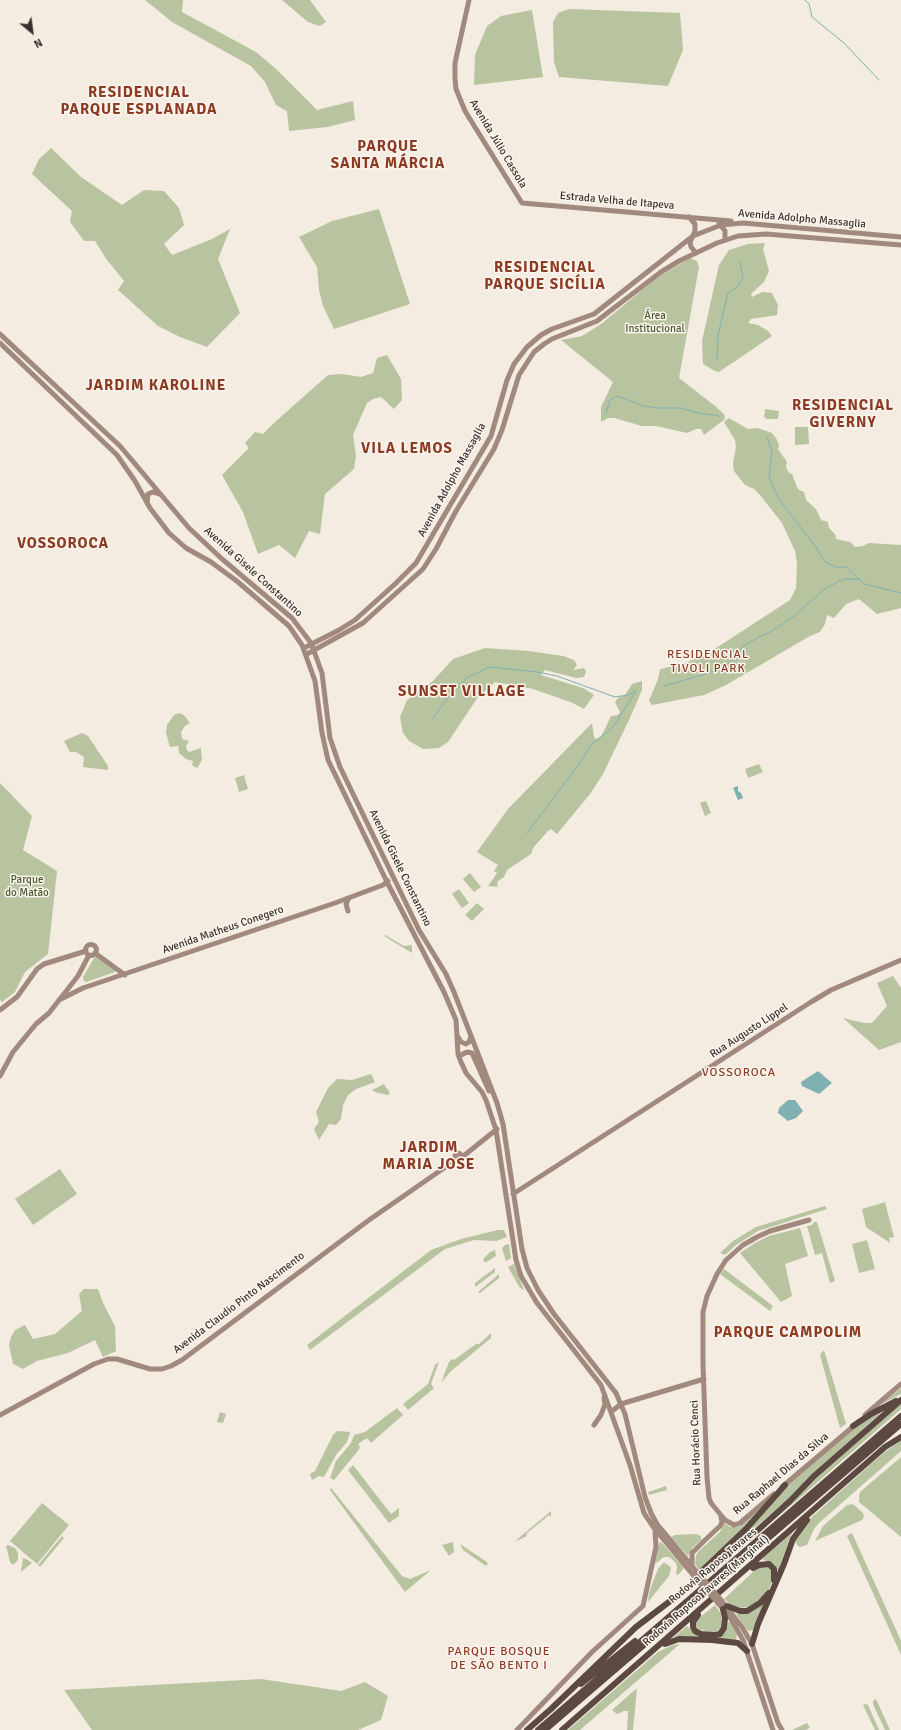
<!DOCTYPE html>
<html>
<head>
<meta charset="utf-8">
<style>
	body { margin:0 }
	#map { position:relative; width:901px; height:1730px; overflow:hidden; background:#f4ebe1; font-family:Signika,sans-serif }
	canvas { display:block }
	.north { position:absolute; left:12px; top:12px; width:40px; height:40px; -webkit-text-stroke:3px #fbf5ee; paint-order:stroke; rotate:151deg; font-size:11px; font-weight:700; line-height:16px; text-align:center; color:#3b302b }
	.north::after { content:''; display:block; margin:auto; width:14px; height:18px; background:#3b302b; clip-path:polygon(50% 0,100% 100%,50% 72%,0 100%) }
</style>
</head>
<body>
<div id="map">
<canvas width="901" height="1730"></canvas>
<div class="north">N</div>
</div>
<script>
const c = document.querySelector('canvas').getContext('2d');
c.lineJoin = 'round';
function fillPath(path, color) { c.fillStyle = color; c.fill(path, 'evenodd'); }
const toPath = rows => new Path2D(rows.map(r => 'M' + r).join(''));
function trace(path, color, width, dash) { c.strokeStyle = color; c.lineWidth = width; c.lineCap = dash ? 'butt' : 'round'; c.setLineDash(dash || []); c.stroke(path); }
function drawText(font, color, halo, rows, align = 'center') {
  c.font = font + ' Signika,sans-serif'; c.lineWidth = 3; c.setLineDash([]); c.textBaseline = 'middle'; c.strokeStyle = halo; c.fillStyle = color; for (const [text, x, y, turn = 0] of rows) {
    c.save(); c.translate(x, y); c.rotate((+turn || 0) * Math.PI / 180); c.textAlign = isNaN(turn) ? turn : align; if (halo) c.strokeText(text, 0, 0); c.fillText(text, 0, 0); c.restore();
  }
}
fillPath(toPath([
	[145,0,183,0,182,12,256,52,275,68,317,110,353,101,355,120,327,127,289,131,287,111,276,105,265,82,251,66,172,22],
	[282,0,310,0,326,22,320,26,308,22],
	[569,9,680,13,683,50,668,86,559,77,554,62,553,22,558,13],
	[532,10,543,77,474,85,475,55,487,26,501,16],
	[51,148,81,177,122,205,144,190,164,191,179,208,184,225,164,244,172,255,212,239,230,229,218,259,240,313,207,347,180,337,158,326,118,290,124,281,107,260,95,241,84,241,70,222,72,211,32,174,39,159],
	[379,209,410,304,334,329,323,306,319,290,317,267,299,237,332,221],
	[765,243,763,249,769,271,764,282,751,294,752,297,762,292,772,293,778,305,777,315,751,319,748,323,758,325,768,331,772,336,719,372,715,371,703,364,702,341,719,265,729,250,748,244],
	[690,258,697,261,699,267,679,378,715,406,724,414,725,419,704,435,701,429,696,429,687,433,656,426,642,426,614,418,608,418,601,422,601,407,613,382,561,340,582,336,601,324,658,277],
	[387,355,401,379,402,400,394,409,381,397,373,399,367,403,353,435,356,456,354,469,325,494,320,534,309,531,295,558,279,545,258,554,243,512,222,475,249,448,245,443,255,432,263,434,275,422,328,375,342,374,361,377,373,373,377,358],
	[765,409,779,411,778,419,767,419,764,417],
	[729,418,748,429,758,428,772,433,776,438,779,445,778,449,787,462,786,467,789,473,792,474,797,487,799,490,804,492,806,500,816,509,821,520,828,522,829,528,835,534,836,539,850,542,855,547,863,546,869,543,901,545,901,608,877,614,859,599,846,604,834,618,827,615,825,624,820,632,810,636,726,685,704,695,652,705,649,701,658,679,660,669,683,664,710,652,790,600,796,588,797,564,795,551,782,523,760,495,754,489,745,485,734,471,733,463,736,447,735,440,724,422],
	[795,427,808,427,809,444,795,445],
	[485,648,529,651,563,656,574,660,577,665,573,670,584,668,586,672,584,677,576,678,545,670,541,675,583,688,594,695,584,709,573,703,533,689,495,682,478,697,448,742,439,748,423,749,409,741,403,733,400,717,407,700,432,682,453,659],
	[642,681,642,690,629,720,603,774,590,794,557,834,551,829,548,831,533,848,531,854,507,870,504,877,498,881,497,887,488,886,497,873,494,871,498,865,477,852,508,809,592,723,594,737,596,739,600,737,603,733,611,716,618,715,620,712,615,702,618,698,625,695,632,684],
	[179,713,184,715,190,723,185,726,181,732,182,739,189,741,186,746,187,750,189,752,201,748,202,760,197,768,192,765,193,761,186,759,179,753,178,746,170,747,166,733,167,725,174,715],
	[82,733,88,736,108,766,108,770,83,767,84,757,76,752,70,752,64,741],
	[759,764,763,772,748,778,745,769],
	[244,775,248,789,239,792,235,778],
	[0,783,32,816,23,850,57,871,48,954,25,972,15,992,2,1002,0,1000],
	[706,801,711,813,705,816,700,803],
	[470,873,481,887,474,892,463,879],
	[459,889,469,903,462,908,452,894],
	[477,903,484,909,472,921,465,915],
	[385,935,404,946,412,945,412,953,384,936],
	[98,956,115,970,115,972,86,982,84,981,83,977,94,958],
	[893,976,901,988,901,1042,879,1050,843,1018,864,1023,872,1023,887,1006,877,983],
	[371,1074,375,1082,356,1089,348,1095,343,1105,341,1119,336,1125,329,1124,319,1140,314,1129,319,1122,316,1112,328,1088,337,1079,352,1080],
	[384,1084,390,1093,388,1095,375,1092,372,1090],
	[60,1169,77,1194,33,1225,15,1199],
	[885,1202,894,1237,889,1238,890,1243,866,1227,862,1209],
	[825,1206,827,1209,758,1231,736,1245,725,1255,720,1253,733,1241,756,1227],
	[814,1222,817,1222,835,1281,830,1283,822,1253,815,1255,807,1226,812,1225],
	[800,1228,808,1256,785,1264,792,1296,781,1302,740,1253,755,1243,769,1236],
	[498,1230,504,1230,507,1237,496,1241,474,1240,445,1249,310,1350,307,1345,431,1250,461,1239],
	[867,1240,875,1269,859,1273,852,1244],
	[509,1244,511,1258,506,1261,502,1248,505,1245],
	[495,1250,496,1256,485,1263,483,1259,490,1252],
	[514,1264,524,1290,520,1288,508,1267],
	[495,1268,495,1272,475,1287,475,1283],
	[724,1269,773,1306,770,1311,720,1274],
	[499,1274,499,1278,480,1293,478,1292],
	[84,1289,98,1289,103,1303,115,1326,116,1351,103,1357,95,1340,68,1353,37,1361,23,1369,13,1364,9,1345,11,1337,15,1330,25,1325,33,1339,55,1334,82,1311,79,1294],
	[491,1333,491,1338,450,1372,441,1383,449,1362,452,1359,454,1360,476,1344,479,1344],
	[824,1350,846,1424,840,1428,820,1355],
	[439,1362,431,1384,434,1388,408,1410,403,1404,428,1384,435,1365],
	[901,1388,901,1394,880,1405],
	[901,1403,901,1409,795,1502,731,1555,824,1469],
	[397,1408,403,1415,371,1443,367,1438,358,1444,360,1447,357,1452,334,1480,330,1478,336,1461,351,1443,354,1435,365,1432],
	[883,1411,812,1474,787,1500,731,1548,791,1482,860,1422],
	[220,1412,226,1414,223,1423,217,1422],
	[337,1431,350,1432,347,1442,336,1455,324,1477,319,1476,312,1480,310,1475,311,1473,315,1471,333,1435],
	[901,1440,901,1451,819,1523,814,1529,807,1545,800,1547,797,1545,795,1540,804,1526,812,1517,881,1455],
	[901,1457,901,1537,859,1502,859,1496,860,1492],
	[353,1465,391,1514,399,1508,399,1516,389,1523,348,1470],
	[666,1486,667,1490,649,1495,648,1492],
	[331,1488,402,1576,410,1579,431,1570,405,1592,330,1490],
	[42,1503,69,1525,37,1564,10,1541],
	[853,1504,863,1513,864,1517,862,1520,815,1541,823,1526,847,1505],
	[551,1511,551,1517,549,1515,526,1534,527,1536,514,1542],
	[757,1512,758,1513,700,1571,695,1564,696,1555,699,1551,720,1532,724,1523,730,1527,739,1526],
	[794,1530,789,1540,778,1571,774,1565,762,1559],
	[852,1533,901,1641,901,1655,847,1536],
	[696,1534,701,1536,701,1540,693,1547,688,1556,671,1537,675,1535],
	[62,1536,64,1538,40,1567,38,1565],
	[453,1542,454,1552,449,1556,442,1545],
	[661,1542,684,1568,678,1575,676,1574,677,1567,676,1563,669,1557,664,1557,655,1564,659,1543],
	[460,1544,484,1560,488,1563,486,1566,463,1550],
	[8,1545,15,1548,18,1553,18,1560,13,1565,10,1562,6,1546],
	[23,1558,28,1560,32,1563,21,1572],
	[663,1563,665,1563,671,1567,669,1576,648,1602,649,1593,654,1579,658,1569],
	[763,1566,770,1567,772,1571,773,1580,767,1593,755,1604,748,1607,738,1608,731,1605,724,1599,755,1570],
	[765,1601,765,1604,755,1625,753,1630,748,1631,736,1614,745,1614],
	[715,1605,721,1614,722,1626,717,1631,709,1632,698,1629,695,1625,699,1618],
	[728,1622,730,1622,737,1634,736,1640,674,1637,687,1626,698,1636,702,1637,722,1636,727,1629],
	[680,1644,580,1730,568,1730,658,1652,672,1645],
	[261,1679,341,1691,365,1682,388,1696,381,1720,358,1730,92,1730,64,1690],
	[637,1688,633,1730,627,1730,628,1711,624,1711,617,1714,612,1710],
	[876,1699,890,1730,885,1730,873,1704,873,1701],
	[865,1704,868,1705,879,1730,875,1730,863,1705],
	[807,1723,810,1728,805,1730,792,1730]
]), '#b8c4a0');
fillPath(toPath([
	[738,786,738,791,741,793,743,798,738,800,733,788],
	[818,1071,832,1083,819,1094,802,1086,801,1082],
	[788,1100,795,1100,803,1111,796,1118,788,1121,778,1113,779,1108]
]), '#7fb0b2');
trace(toPath([
	[805,0,809,4,812,17,844,43,879,80],
	[717,359,718,335,728,293,736,288,743,279,740,261],
	[606,413,610,400,618,396,643,406,658,408,681,408,698,413,720,416],
	[767,437,772,451,769,476,778,498,816,547,824,561,835,567,846,567,864,584,901,593],
	[664,686,709,673,728,664,746,644,774,630,794,616,826,588,844,579,859,579],
	[433,718,446,700,467,678,489,667,537,672,557,676,615,697,628,695,636,691],
	[527,833,582,760,591,745,612,728,636,691]
]), '#7fb0b2', 1);
trace(toPath([
	[469,0,455,63,455,79,456,89,465,111,522,203,731,221],
	[689,217,695,224,695,231,690,242,691,247,696,253],
	[719,223,725,231,725,240],
	[0,334,120,446,189,528,222,559,292,618,311,643,322,673,330,738,340,767,419,930,446,974,454,992,497,1103,503,1124,522,1249,527,1268,538,1290,554,1314,616,1393,625,1414,645,1497,651,1513,657,1524,697,1572],
	[0,343,117,455,135,481,150,508,169,533,186,548,211,562,238,582,289,626,302,645,315,681,322,733,328,760,387,882,444,992,456,1020,458,1054,461,1062,466,1073,482,1092,486,1100,496,1130,516,1260,521,1276,537,1303,601,1385,630,1465,644,1513,654,1528,693,1575],
	[147,503,148,494,153,492,159,494],
	[304,648,339,630,355,620,395,584,416,563,491,436,507,380,514,364,527,347,541,335,552,329,594,314,693,236,721,225,743,223,901,237],
	[307,654,363,623,423,569,436,549,456,511,494,449,502,430,519,375,534,352,544,344,552,339,597,321,661,272,679,261,717,243,738,236,766,234,901,245],
	[348,911,346,904,349,898],
	'85.5 950a5.5 5.5 0 1 1 11 0a5.5 5.5 0 1 1-11 0Z',
	[95,953,125,975],
	[59,1000,83,988,335,903,383,885,388,881],
	[0,1010,17,997,37,969,44,964,86,951],
	[458,1037,461,1042,466,1044,469,1042,471,1036],
	[459,1056,467,1052,472,1053,489,1091],
	[0,1076,13,1052,36,1024,49,1013,78,976,89,955],
	'455 1156a3 3 0 1 1 6 0a3 3 0 1 1-6 0Z',
	[461,1158,497,1129],
	[513,1194,811,1002,831,990,901,960],
	[611,1412,621,1404,704,1379],
	[0,1415,94,1364,108,1359,117,1359,150,1369,162,1369,171,1366,182,1360,369,1220,457,1159],
	[865,1415,901,1384],
	[594,1425,601,1415,605,1404,604,1398],
	[782,1487,855,1425],
	[774,1494,740,1523,734,1525,725,1520,711,1503,709,1498,707,1477,703,1365,703,1312,707,1296,717,1274,726,1260,743,1245,757,1237,770,1231,809,1220],
	[692,1566,692,1553,703,1542,720,1526,722,1522,721,1517],
	[721,1600,742,1627,752,1644,778,1723,782,1730],
	[718,1603,731,1619,743,1640,773,1730],
	[517,1730,592,1652,643,1606,656,1547,655,1530]
]), '#a18a7d', 5);
trace(toPath([
	[853,1426,871,1414,896,1401],
	[753,1568,759,1565,769,1564,774,1569,774,1580],
	[703,1570,746,1529,785,1485],
	[727,1606,740,1611,747,1611,760,1603,769,1593],
	[698,1615,693,1622,693,1627,695,1631,701,1634,714,1635,720,1634,724,1628,725,1618,723,1609],
	[665,1644,679,1639,712,1640,738,1643,747,1651],
	[752,1644,758,1624,784,1564,793,1539,807,1520],
	[581,1684,635,1641],
	[527,1730,551,1709,636,1627,694,1583,758,1530,790,1501,814,1476,901,1400],
	[538,1730,901,1416],
	[545,1730,901,1424],
	[562,1730,885,1447,901,1437]
]), '#5c4a42', 6);
trace(toPath([
	[697,1572,721,1600],
	[693,1575,718,1603]
]), '#a18a7d', 5);
drawText('11px', '#3b302b', '#fbf5ee', [
	["Avenida Júlio Cassola",498,144,59],
	["Estrada Velha de Itapeva",617,201,5],
	["Avenida Adolpho Massaglia",802,219,5],
	["Avenida Adolpho Massaglia",452,480,-61],
	["Avenida Gisele Constantino",253,572,42],
	["Avenida Gisele Constantino",400,868,64],
	["Avenida Matheus Conegero",223,930,-19],
	["Rua Augusto Lippel",749,1031,-33],
	["Avenida Claudio Pinto Nascimento",239,1303,-37],
	["Rua Horácio Cenci",696,1443,-92],
	["Rua Raphael Dias da Silva",781,1474,-40],
	["Rodovia Raposo Tavares",713,1566,-40],
	["Rodovia Raposo Tavares (Marginal)",706,1591,-41]
]);
drawText('11px', '#4a5a2e', '#fbf5ee', [
	["Área",655,316],
	["Institucional",655,329],
	["Parque",27,880],
	["do Matão",27,893]
]);
c.letterSpacing = '1px';
drawText('12px', '#8c3b22', '#fbf5ee', [
	["RESIDENCIAL",708,655],
	["TIVOLI PARK",708,669],
	["VOSSOROCA",739,1073],
	["PARQUE BOSQUE",499,1652],
	["DE SÃO BENTO I",499,1666]
]);
c.letterSpacing = '0px';
c.letterSpacing = '1px';
drawText('bold 15px', '#8c3b22', '#fbf5ee', [
	["RESIDENCIAL",139,93],
	["PARQUE ESPLANADA",139,110],
	["PARQUE",388,147],
	["SANTA MÁRCIA",388,164],
	["RESIDENCIAL",545,268],
	["PARQUE SICÍLIA",545,285],
	["JARDIM KAROLINE",156,386],
	["RESIDENCIAL",843,406],
	["GIVERNY",843,423],
	["VILA LEMOS",407,449],
	["VOSSOROCA",63,544],
	["SUNSET VILLAGE",462,692],
	["JARDIM",429,1148],
	["MARIA JOSE",429,1165],
	["PARQUE CAMPOLIM",788,1333]
]);
c.letterSpacing = '0px';
</script>
</body>
</html>
